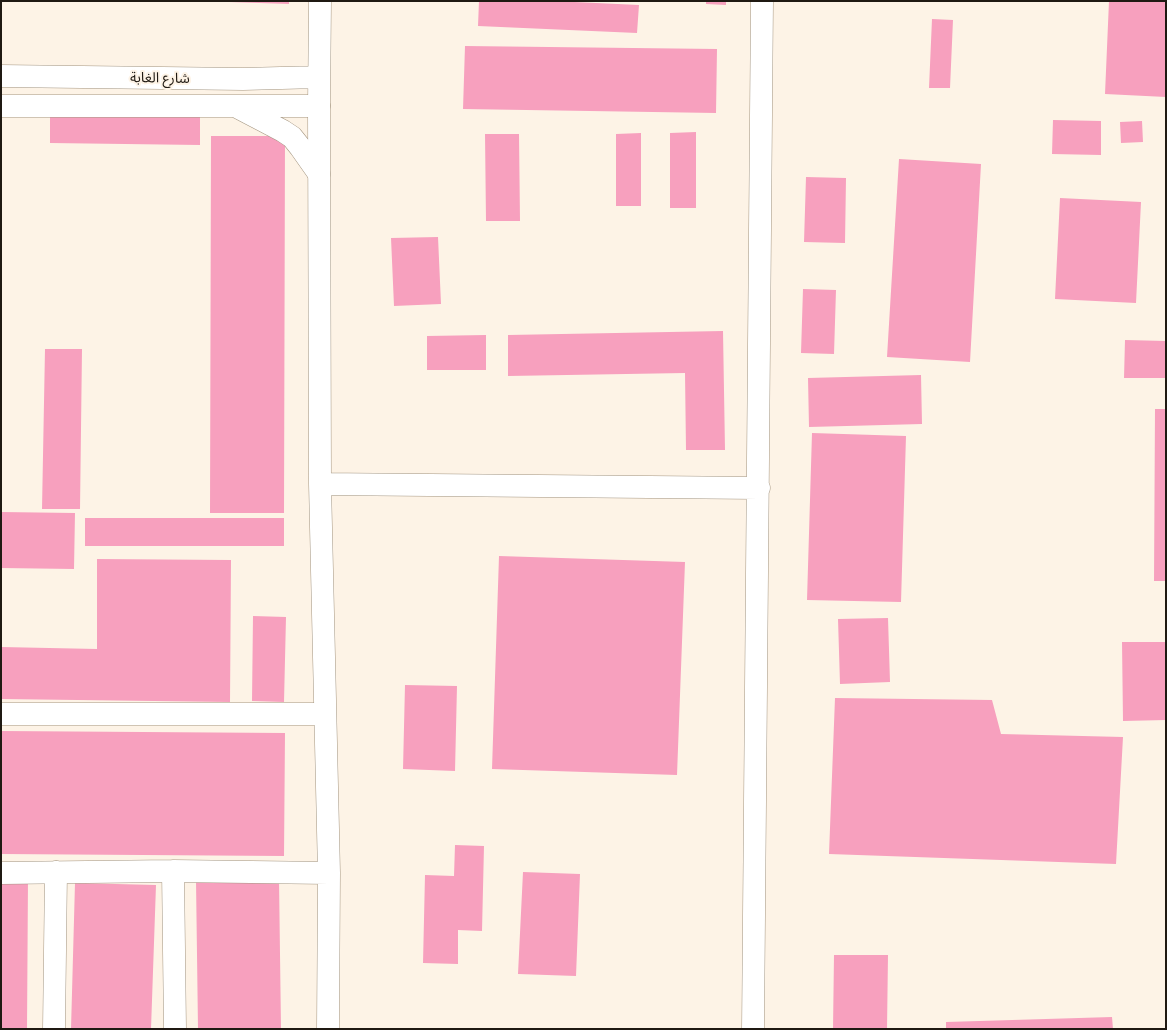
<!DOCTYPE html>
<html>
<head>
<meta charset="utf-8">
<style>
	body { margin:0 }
	#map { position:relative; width:1167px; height:1030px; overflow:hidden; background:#fdf3e6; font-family:"Golos Text",sans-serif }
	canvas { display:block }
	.frame { position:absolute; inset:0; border:2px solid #1f1912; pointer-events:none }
</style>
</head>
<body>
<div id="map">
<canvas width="1167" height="1030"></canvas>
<div class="frame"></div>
</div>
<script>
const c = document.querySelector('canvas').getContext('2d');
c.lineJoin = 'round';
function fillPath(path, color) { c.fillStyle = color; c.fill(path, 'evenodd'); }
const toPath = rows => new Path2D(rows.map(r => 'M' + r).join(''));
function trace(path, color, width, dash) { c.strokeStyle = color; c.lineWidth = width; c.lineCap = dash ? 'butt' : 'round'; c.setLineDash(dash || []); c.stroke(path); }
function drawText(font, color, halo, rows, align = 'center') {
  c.font = font + ' "Golos Text","Noto Sans Arabic",sans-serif'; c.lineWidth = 4; c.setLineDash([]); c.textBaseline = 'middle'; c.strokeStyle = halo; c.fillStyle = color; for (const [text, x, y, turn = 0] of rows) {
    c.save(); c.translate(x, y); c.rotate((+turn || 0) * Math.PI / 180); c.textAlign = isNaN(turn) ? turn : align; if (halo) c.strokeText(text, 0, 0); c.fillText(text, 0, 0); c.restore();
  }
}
fillPath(toPath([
	[229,1,289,1,289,4,229,2],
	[479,1,553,1,639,5,637,33,478,26],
	[706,1,726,1,726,5,706,4],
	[1109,1,1166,2,1166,97,1105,94],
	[932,19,953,20,950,88,929,88],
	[465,46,717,49,716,113,463,109],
	[50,109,200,111,200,145,50,143],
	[1053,120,1101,121,1101,155,1052,154],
	[1142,121,1143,142,1121,143,1120,122],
	[696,132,696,208,670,208,670,133],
	[641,133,641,206,616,206,616,134],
	[485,134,519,134,520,221,486,221],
	[211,136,285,136,284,513,210,513],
	[899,159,981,164,970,362,887,357],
	[806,177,846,178,845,243,804,242],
	[1060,198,1141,202,1136,303,1055,299],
	[438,237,441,304,394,306,391,238],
	[803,289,836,290,834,354,801,353],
	[723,331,725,450,686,450,685,373,508,376,508,335],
	[486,335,486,370,427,370,427,336],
	[1125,340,1166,341,1166,378,1124,378],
	[45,349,82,349,80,509,42,509],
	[921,375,922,424,809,427,808,378],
	[1155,409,1166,409,1166,581,1154,581],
	[812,433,906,436,901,602,807,600],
	[1,512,75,513,74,569,1,568],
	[85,518,284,518,284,546,85,546],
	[499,556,685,562,677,775,492,769],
	[97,559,231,560,230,702,1,699,1,647,97,649],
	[253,616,286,617,284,702,252,701],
	[888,618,890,682,840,684,838,619],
	[1122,642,1166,642,1166,720,1123,721],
	[405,685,457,686,455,771,403,769],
	[835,698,992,700,1001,734,1123,737,1116,864,829,854],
	[1,731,285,733,284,856,1,854],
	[455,845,484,846,482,931,458,930,458,964,423,963,425,875,454,876],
	[523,872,580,874,576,976,518,974],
	[1,879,28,879,27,1029,1,1029],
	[279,879,281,1029,198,1029,196,880],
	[75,883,156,885,151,1029,71,1029],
	[834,955,888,955,887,1029,833,1029],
	[1112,1017,1113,1029,946,1029,946,1022]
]), '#f7a0be');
const minor = toPath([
	[319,106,320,484,329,873,328,1029],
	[320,484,759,488],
	[1,714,324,714],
	[173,871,175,1029],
	[1,873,173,871,329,873],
	[54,1029,56,872],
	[753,1029,762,1]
]);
const major = toPath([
	[1,76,243,79,319,77],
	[1,106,319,106,320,1],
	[239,108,283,131,292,137,300,147,319,174]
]);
trace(minor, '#a39580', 23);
trace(major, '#a39580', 23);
trace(minor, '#fff', 22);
trace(major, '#fff', 22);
drawText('14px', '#1f1912', '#fdf3e6', [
	["شارع الغابة",160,78,1]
]);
</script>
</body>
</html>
